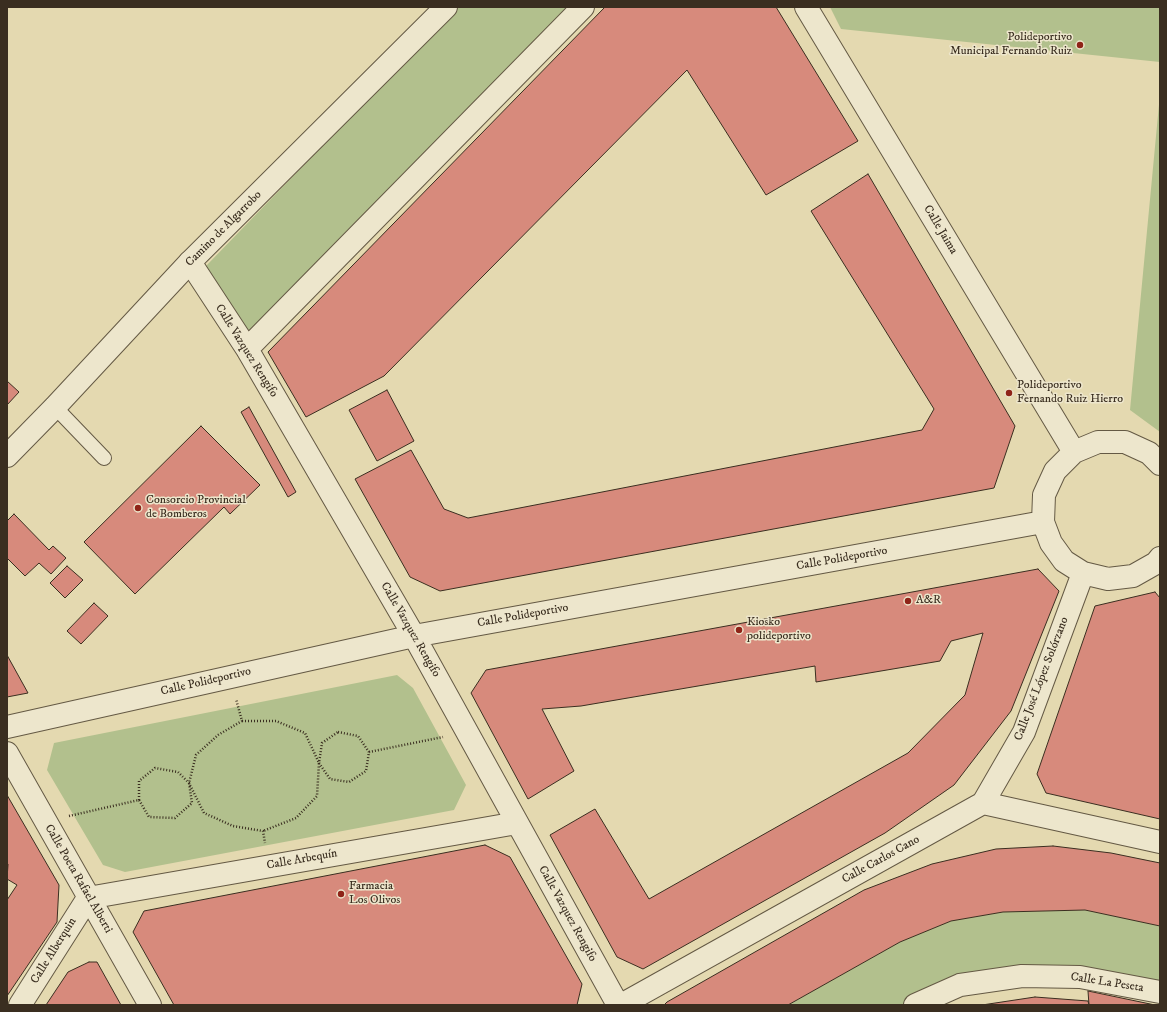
<!DOCTYPE html>
<html>
<head>
<meta charset="utf-8">
<style>
	body { margin:0 }
	#map { position:relative; width:1167px; height:1012px; overflow:hidden; background:#e4d9b0; font-family:"IM FELL DW Pica",serif }
	canvas { display:block }
	.frame { position:absolute; inset:0; border:8px solid #3a2e20; pointer-events:none }
</style>
</head>
<body>
<div id="map">
<canvas width="1167" height="1012"></canvas>
<div class="frame"></div>
</div>
<script>
const c = document.querySelector('canvas').getContext('2d');
c.lineJoin = 'round';
function fillPath(path, color) { c.fillStyle = color; c.fill(path, 'evenodd'); }
const toPath = rows => new Path2D(rows.map(r => 'M' + r).join(''));
function trace(path, color, width, dash) { c.strokeStyle = color; c.lineWidth = width; c.lineCap = dash ? 'butt' : 'round'; c.setLineDash(dash || []); c.stroke(path); }
function drawText(font, color, halo, rows, align = 'center') {
  c.font = font + ' "IM FELL DW Pica",serif'; c.lineWidth = 3; c.setLineDash([]); c.textBaseline = 'middle'; c.strokeStyle = halo; c.fillStyle = color; for (const [text, x, y, turn = 0] of rows) {
    c.save(); c.translate(x, y); c.rotate((+turn || 0) * Math.PI / 180); c.textAlign = isNaN(turn) ? turn : align; if (halo) c.strokeText(text, 0, 0); c.fillText(text, 0, 0); c.restore();
  }
}
fillPath(toPath([
	[457,7,575,7,248,339,206,266],
	[830,7,1160,7,1160,62,841,29],
	[1160,94,1160,432,1130,410],
	[397,675,413,688,466,785,454,810,125,872,103,865,47,770,54,743],
	[1085,910,1160,926,1160,984,1088,968,910,1005,788,1005,900,942,951,921,1003,912]
]), '#b2c08d');
const building = toPath([
	[605,7,776,7,858,141,766,195,687,70,384,376,306,417,268,352,605,7],
	[868,174,1015,426,994,488,440,591,410,577,355,479,411,450,444,509,468,518,922,430,934,409,811,211,868,174],
	[7,381,19,392,7,405,7,381],
	[387,390,414,441,377,461,349,410,387,390],
	[249,407,296,492,288,497,241,412,249,407],
	[201,426,260,485,230,514,224,507,135,594,84,542,201,426],
	[14,514,49,550,53,546,66,558,51,574,39,563,25,576,7,558,7,521,14,514],
	[67,566,83,580,65,598,50,583,67,566],
	[1038,569,1059,591,1011,711,954,785,885,833,643,969,617,957,550,835,595,809,649,899,908,753,965,695,983,633,951,641,940,661,816,682,815,666,581,706,542,709,574,771,528,799,471,693,486,670,1038,569],
	[1155,592,1160,598,1160,819,1046,793,1037,774,1095,606,1155,592],
	[94,603,108,616,81,644,67,631,94,603],
	[7,655,28,693,7,697,7,655],
	[7,795,59,885,57,922,7,996,7,900,17,885,7,879,8,864,7,863,7,795],
	[485,845,510,857,582,984,577,1005,174,1005,133,932,144,911,485,845],
	[1053,846,1111,853,1160,863,1160,926,1085,910,1003,912,951,921,900,942,788,1005,664,1005,667,1002,864,890,932,864,996,849,1053,846],
	[89,962,97,962,121,1005,46,1005,68,972,89,962],
	[1088,991,1155,1005,1089,1005,1088,991],
	[1035,997,1088,1001,1089,1005,982,1005,1035,997]
]);
fillPath(building, '#d78a7c');
trace(building, '#3a2e20', 1);
const service = toPath([
	[55,407,104,458]
]);
const minor = toPath([
	[806,7,1074,452],
	[190,262,247,349,414,636,618,1005],
	[247,349,583,7],
	[1160,464,1149,453,1125,442,1098,442,1074,452,1055,471,1044,495,1043,522,1051,543,1064,561,1083,573,1108,579,1133,576,1156,563,1160,558],
	[7,727,414,636,1043,522],
	[7,753,150,1005],
	[983,803,1024,732,1083,573],
	[20,1005,88,898,517,823],
	[621,1005,983,803,1160,842],
	[915,1005,960,985,1022,976,1080,977,1160,992]
]);
const tertiary = toPath([
	[7,456,55,407,190,262,446,7]
]);
trace(service, '#645944', 16);
trace(minor, '#645944', 24);
trace(tertiary, '#645944', 24);
trace(toPath([
	[242,721,276,721,305,733,319,763,317,796,296,818,263,831],
	[338,732,358,736,369,752,366,771,349,782,330,779,319,763,322,743,338,732],
	[369,752,443,737],
	[139,800,139,781,155,768,178,772,189,783,204,813,233,826,263,831,265,843],
	[69,816,139,800,149,817,175,818,192,803,189,783,196,755,218,735,242,721,236,699]
]), '#3a2e20', 2.5, [1, 2]);
trace(service, '#ede6cc', 14);
trace(minor, '#ede6cc', 22);
trace(tertiary, '#ede6cc', 22);
for (const [x, y, r, color] of [
	[1080,45,4,"#8f2418"],
	[1009,393,4,"#8f2418"],
	[138,508,4,"#8f2418"],
	[908,601,4,"#8f2418"],
	[739,630,4,"#8f2418"],
	[341,894,4,"#8f2418"]
]) { const dot = new Path2D(); dot.arc(x, y, r, 0, 2 * Math.PI); c.fillStyle = color; c.fill(dot); trace(dot, '#ede6cc', 1.5); }
drawText('12px', '#3a2e20', '#ede6cc', [
	["Polideportivo",1072,38,"right"],
	["Municipal Fernando Ruiz",1072,52,"right"],
	["Polideportivo",1017,386],
	["Fernando Ruiz Hierro",1017,400],
	["Consorcio Provincial",146,501],
	["de Bomberos",146,515],
	["A&R",916,601],
	["Kiosko",747,623],
	["polideportivo",747,637],
	["Farmacia",349,887],
	["Los Olivos",349,901]
], 'left');
drawText('12px', '#3a2e20', '#ede6cc', [
	["Camino de Algarrobo",224,229,-45],
	["Calle Jaima",940,230,59],
	["Calle Vazquez Rengifo",246,351,58],
	["Calle Polideportivo",842,559,-10],
	["Calle Polideportivo",523,616,-10],
	["Calle Vazquez Rengifo",410,630,60],
	["Calle José López Solórzano",1042,679,-69],
	["Calle Polideportivo",206,682,-13],
	["Calle Arbequín",302,860,-10],
	["Calle Carlos Cano",881,860,-29],
	["Calle Poeta Rafael Alberti",78,879,60],
	["Calle Vazquez Rengifo",567,914,61],
	["Calle Alberquin",54,951,-58],
	["Calle La Peseta",1107,983,9]
]);
</script>
</body>
</html>
